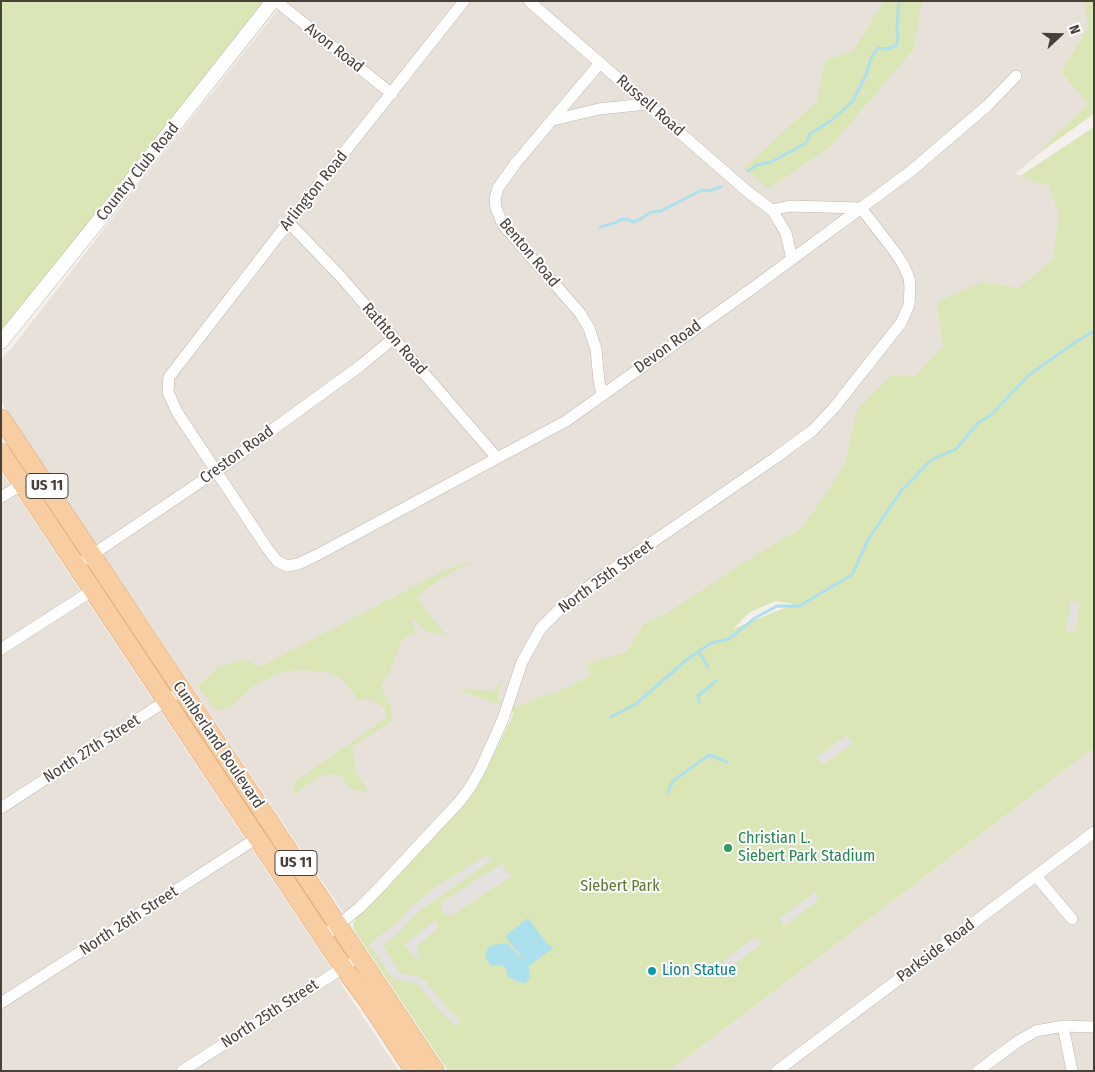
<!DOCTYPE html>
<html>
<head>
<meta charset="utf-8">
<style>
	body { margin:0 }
	#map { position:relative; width:1095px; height:1072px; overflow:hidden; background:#f5f0eb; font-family:"Fira Sans Condensed",sans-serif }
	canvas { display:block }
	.frame { position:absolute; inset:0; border:2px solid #493f39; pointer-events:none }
	.north { position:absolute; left:1035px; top:10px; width:50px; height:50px; -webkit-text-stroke:4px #fff; paint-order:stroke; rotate:69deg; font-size:14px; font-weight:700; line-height:20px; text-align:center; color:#493f39 }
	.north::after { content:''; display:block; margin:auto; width:18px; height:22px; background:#493f39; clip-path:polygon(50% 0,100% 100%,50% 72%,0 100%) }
</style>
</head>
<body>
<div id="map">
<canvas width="1095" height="1072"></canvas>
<div class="frame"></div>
<div class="north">N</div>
</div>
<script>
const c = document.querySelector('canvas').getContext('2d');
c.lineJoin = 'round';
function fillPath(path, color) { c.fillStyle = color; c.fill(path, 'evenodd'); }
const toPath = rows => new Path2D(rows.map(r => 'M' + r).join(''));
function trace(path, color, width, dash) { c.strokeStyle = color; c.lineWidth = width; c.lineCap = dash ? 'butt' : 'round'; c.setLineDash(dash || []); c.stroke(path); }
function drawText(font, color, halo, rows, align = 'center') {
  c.font = font + ' "Fira Sans Condensed",sans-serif'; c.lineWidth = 4; c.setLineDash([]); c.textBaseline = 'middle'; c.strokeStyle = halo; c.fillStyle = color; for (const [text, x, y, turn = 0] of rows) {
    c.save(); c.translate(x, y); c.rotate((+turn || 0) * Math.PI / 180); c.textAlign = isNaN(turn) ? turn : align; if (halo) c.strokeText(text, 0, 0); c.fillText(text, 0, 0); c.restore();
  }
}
fillPath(toPath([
	[285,1,1094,1,1094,113,1053,142,1015,174,1051,185,1062,218,1056,265,946,351,847,470,807,531,553,706,504,709,476,768,454,800,345,915,1,402,1,358,12,348,114,216],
	[1,471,399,1071,1,1071],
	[1094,748,1094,1071,669,1071,765,998]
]), '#e8e1da');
fillPath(toPath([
	[1,1,268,1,1,331],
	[884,1,922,1,913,50,830,147,768,189,744,168,817,101,825,61,854,50],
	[1084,1,1094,1,1094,114,1035,156,1088,103,1061,72,1088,28],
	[1094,127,1094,748,669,1071,448,1071,354,930,353,924,356,918,461,808,485,773,513,715,512,709,474,696,458,688,493,691,503,679,497,699,518,706,565,688,591,676,586,664,627,652,644,623,666,614,746,561,802,528,844,466,857,410,890,376,916,376,943,346,937,303,950,296,983,282,1019,288,1053,259,1059,215,1049,186,1020,176],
	[776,601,794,604,733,629,750,612],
	[478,559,440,579,416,597,446,635,426,631,410,616,416,632,402,639,389,674,381,686,391,707,392,721,352,747,356,772,369,793,350,789,342,776,328,774,317,778,293,795,293,783,386,718,384,707,372,700,359,700,342,679,328,672,298,670,277,674,252,687,230,708,216,711,198,686,218,667,245,659,260,667,445,570]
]), '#dbe6b7');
fillPath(toPath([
	[1071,600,1080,602,1075,632,1066,630],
	[847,735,853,743,823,765,817,757],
	[487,855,494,859,418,912,402,930,383,945,400,973,417,976,424,979,447,1008,461,1020,456,1026,442,1014,418,984,392,978,369,944,399,921,410,908,434,888],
	[504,862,505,871,513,875,451,916,442,912,441,903],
	[815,892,820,899,728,969,723,961,755,937,761,943,784,926,779,919],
	[436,920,438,928,416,947,422,958,415,959,404,945]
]), '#e4e1df');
fillPath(toPath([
	[528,918,549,946,551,945,553,948,528,967,530,973,529,980,525,983,522,983,508,977,506,969,502,965,494,966,490,965,486,958,485,954,489,947,492,945,507,943,526,963,505,936]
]), '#ace0ed');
trace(toPath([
	[748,171,757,165,771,162,806,143,810,134,832,120,853,101,867,73,871,58,878,48,885,49,896,46,898,38,897,27,899,1],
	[600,227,615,223,620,220,627,219,633,222,639,220,651,212,661,211,702,190,708,191,721,187],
	[699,652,708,667],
	[699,702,698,696,716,681],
	[611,717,636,704,685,661,711,643,729,639,755,618,777,606,799,606,852,575,869,538,902,490,931,460,956,449,978,423,991,415,1029,375,1074,343,1094,331],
	[668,792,673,781,709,755,727,762]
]), '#ace0ed', 3);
const minor = toPath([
	[276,1,392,94],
	[464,1,278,236,169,377,168,392,177,412,267,548,277,561,287,566,298,564,317,555,566,421,757,285,911,171,988,105,1016,76],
	[529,1,748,192,772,210,786,233,792,259],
	[600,63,515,164,498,188,495,199,496,208,503,225,580,313,589,328,596,349,599,381,602,394],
	[553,120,599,109,647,104],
	[289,223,341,277,497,458],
	[1,497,23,484],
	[86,559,227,464,261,438,360,366,394,338],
	[1,649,93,590],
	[1,808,172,697],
	[1036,876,1072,919],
	[323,937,359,908,377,890,460,801,471,786,480,770,503,719,522,662,541,628,561,608,597,580,775,458,813,430,833,409,901,323,909,305,910,287,909,278,904,266,895,252,861,208,790,206,772,210],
	[1,1003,257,838],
	[1063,1026,1072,1071],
	[182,1071,349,964],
	[777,1071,1094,832],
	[978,1071,1017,1042,1036,1031,1063,1026,1094,1027]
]);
const tertiary = toPath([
	[1,342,134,177,273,1]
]);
const primary = toPath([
	[1,418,435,1071],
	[1,452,343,967,368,1001,414,1071]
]);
trace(minor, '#c0b6ae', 12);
trace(tertiary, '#c0b6ae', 15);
trace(primary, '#dda671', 19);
trace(minor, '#fff', 11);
trace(tertiary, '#fff', 14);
trace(primary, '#f8cda1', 18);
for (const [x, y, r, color] of [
	[728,848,5,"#2e9e5b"],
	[652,971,5,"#0f9aa8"]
]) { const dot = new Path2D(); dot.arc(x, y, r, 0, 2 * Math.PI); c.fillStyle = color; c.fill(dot); trace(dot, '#fff', 2); }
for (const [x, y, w] of [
	[47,486,42],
	[296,863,42]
]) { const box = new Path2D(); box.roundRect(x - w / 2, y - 12.5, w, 25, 4); c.fillStyle = '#fff'; c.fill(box); trace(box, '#493f39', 1); }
drawText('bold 15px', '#493f39', null, [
	["US 11",47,486],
	["US 11",296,863]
]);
drawText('16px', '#493f39', '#fff', [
	["Avon Road",334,48,38],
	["Russell Road",650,106,41],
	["Country Club Road",138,172,-51],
	["Arlington Road",314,191,-51],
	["Benton Road",529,253,50],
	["Rathton Road",394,339,49],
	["Devon Road",668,347,-36],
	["Creston Road",237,455,-36],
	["North 25th Street",606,577,-36],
	["Cumberland Boulevard",218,745,56],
	["North 27th Street",92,749,-33],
	["North 26th Street",129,921,-33],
	["Parkside Road",936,951,-37],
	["North 25th Street",270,1014,-33]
]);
drawText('16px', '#27864d', '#fff', [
	["Christian L.",738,839],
	["Siebert Park Stadium",738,857]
], 'left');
drawText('16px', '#5a782f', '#fff', [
	["Siebert Park",620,887]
]);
drawText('16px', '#0d838f', '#fff', [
	["Lion Statue",662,971]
], 'left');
</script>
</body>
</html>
